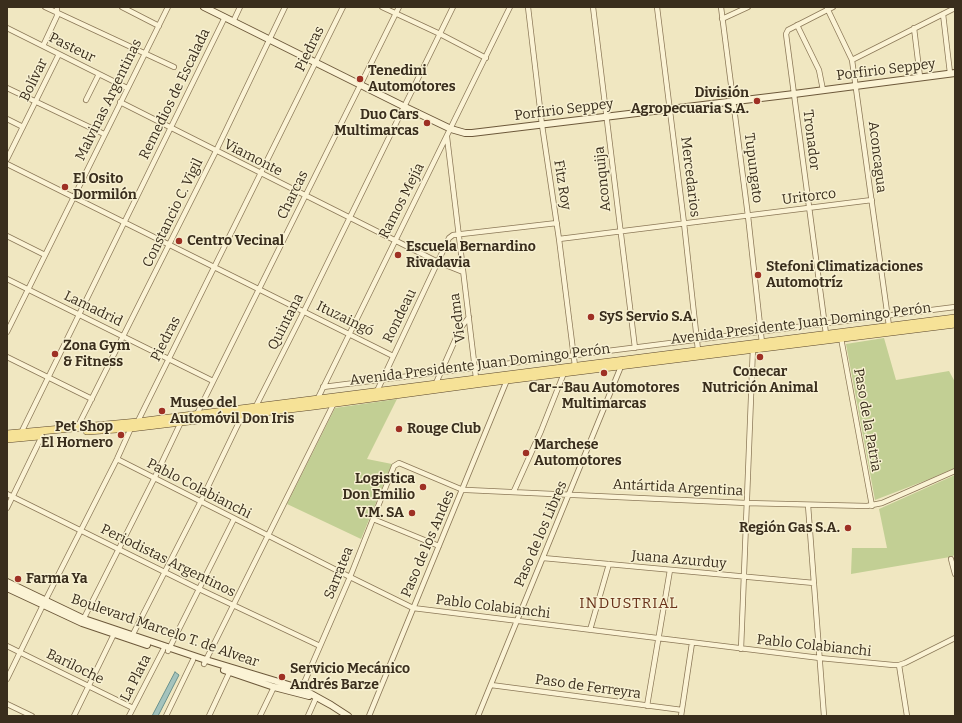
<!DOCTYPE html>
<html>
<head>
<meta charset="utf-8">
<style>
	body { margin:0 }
	#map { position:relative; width:962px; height:723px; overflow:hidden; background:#f0e7c1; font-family:Bitter,serif }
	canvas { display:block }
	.frame { position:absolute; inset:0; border:8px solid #3a2e1d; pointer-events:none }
</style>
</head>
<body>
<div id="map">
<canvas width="962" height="723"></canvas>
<div class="frame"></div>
</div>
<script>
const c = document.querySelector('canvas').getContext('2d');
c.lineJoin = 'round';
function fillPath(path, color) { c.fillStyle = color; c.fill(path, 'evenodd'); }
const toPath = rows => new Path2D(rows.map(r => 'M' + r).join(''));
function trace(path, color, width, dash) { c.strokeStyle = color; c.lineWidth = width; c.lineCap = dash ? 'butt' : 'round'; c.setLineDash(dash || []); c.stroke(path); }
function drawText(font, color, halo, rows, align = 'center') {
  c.font = font + ' Bitter,serif'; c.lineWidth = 3; c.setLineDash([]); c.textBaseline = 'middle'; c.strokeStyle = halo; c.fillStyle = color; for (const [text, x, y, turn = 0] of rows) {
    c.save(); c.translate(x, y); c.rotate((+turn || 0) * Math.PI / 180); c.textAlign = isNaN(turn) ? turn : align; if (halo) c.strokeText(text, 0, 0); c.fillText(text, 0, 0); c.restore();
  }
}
fillPath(toPath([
	[884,338,896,380,949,371,955,382,955,468,927,480,875,500,846,344],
	[397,399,367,459,392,464,361,539,287,504,335,408],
	[955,475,955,555,950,557,851,574,852,548,887,548,879,509]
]), '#c2cf94');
const water = toPath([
	[175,672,179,675,158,716,152,716,175,672]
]);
fillPath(water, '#a4c3bd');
trace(water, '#6a918c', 1);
const street = toPath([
	[45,7,174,67],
	[122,7,159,26],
	[382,7,440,34,486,58],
	[528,7,542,125,559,239,575,366],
	[593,7,635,348],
	[657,7,684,223,698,350],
	[721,7,748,216,762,343],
	[827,8,852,60,889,326],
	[943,14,950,73],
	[722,19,748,7],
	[233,22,240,7],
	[797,25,819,70,823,90],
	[7,28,127,88],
	[914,28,920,77],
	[43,46,57,16,57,7],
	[852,60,955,8],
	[7,88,104,134],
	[86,100,99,74],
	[120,102,438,262,463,272],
	[7,119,23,127],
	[447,137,476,378],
	[7,159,59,54],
	[7,164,393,356],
	[7,236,45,255],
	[559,239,872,200],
	[7,279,213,381],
	[7,332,168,7],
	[826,334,786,34,788,30,833,7],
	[841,338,872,506],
	[7,357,92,399],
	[436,383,460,329,469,317],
	[323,387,955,307],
	[377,391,449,238,453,235,557,223],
	[317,400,510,7],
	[255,408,304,311,453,7],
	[197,414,399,7],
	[137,423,343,7],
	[77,428,216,151,285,7],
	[20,435,225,17],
	[117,459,350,577,413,608,820,658,893,665,899,665,905,663,955,638],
	[514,491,541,431,564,373],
	[7,494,199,589,320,646],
	[808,505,824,716],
	[7,508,42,436],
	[373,519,439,546],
	[543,558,814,583],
	[951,559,955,574],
	[82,622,154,479,181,422],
	[590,630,609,564],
	[131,638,201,501,243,414],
	[7,646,133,708],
	[741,649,753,347],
	[168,651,234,519],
	[204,664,334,403],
	[899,665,907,716],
	[7,679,43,605,117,459,131,428],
	[491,685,682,710],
	[301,690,350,577,394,466,399,463,463,490,467,490,746,503,867,506,882,503,955,471],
	[7,704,32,716],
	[647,706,670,570],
	[74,716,114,634],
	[129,716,163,650],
	[166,716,193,660],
	[209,716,230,671],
	[260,716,274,687],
	[308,716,316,698],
	[369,716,507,380],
	[478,716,622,364],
	[681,716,692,643]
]);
const secondary = toPath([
	[204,7,405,107,451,129,465,133,472,133,794,94,955,73],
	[7,582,84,619,206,660,302,689,331,705,348,716],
	[7,588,82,623,147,645],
	[224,670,274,687,309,696]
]);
const primary = toPath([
	[87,431,131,428,314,406,483,383,955,324],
	[7,434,138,422,955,318],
	[7,439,39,436]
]);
trace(street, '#8b7858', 6);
trace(secondary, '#6d593b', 8);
trace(primary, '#59452c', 8);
trace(street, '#fbf3d5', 4.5);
trace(secondary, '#fbf3d5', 6);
trace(primary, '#f6e297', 7);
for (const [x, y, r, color] of [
	[360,79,4,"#9e3024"],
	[757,101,4,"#9e3024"],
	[427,123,4,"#9e3024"],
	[65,187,4,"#9e3024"],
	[179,241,4,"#9e3024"],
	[398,255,4,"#9e3024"],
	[758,275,4,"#9e3024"],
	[591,317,4,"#9e3024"],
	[55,354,4,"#9e3024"],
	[760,357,4,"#9e3024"],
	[604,373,4,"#9e3024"],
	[162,411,4,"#9e3024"],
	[399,429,4,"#9e3024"],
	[121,435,4,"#9e3024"],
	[526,453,4,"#9e3024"],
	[423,487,4,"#9e3024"],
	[412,513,4,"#9e3024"],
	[848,528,4,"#9e3024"],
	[18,579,4,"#9e3024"],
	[282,677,4,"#9e3024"]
]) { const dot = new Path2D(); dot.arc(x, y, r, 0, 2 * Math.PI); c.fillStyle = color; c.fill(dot); trace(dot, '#f7f0d1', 1.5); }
drawText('14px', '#3a2e1d', '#f7f0d1', [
	["Pasteur",72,48,26],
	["Piedras",310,49,-64],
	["Porfirio Seppey",886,70,-7],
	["Bolívar",34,80,-64],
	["Remedios de Escalada",175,94,-64],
	["Malvinas Argentinas",109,100,-64],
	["Porfirio Seppey",564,110,-7],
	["Tronador",811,140,83],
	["Aconcagua",877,157,83],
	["Viamonte",253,158,27],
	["Tupungato",753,168,83],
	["Mercedarios",690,177,83],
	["Aconquija",603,179,-96],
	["Fitz Roy",562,185,81],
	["Charcas",293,195,-64],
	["Uritorco",809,197,-7],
	["Ramos Mejía",402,201,-63],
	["Constancio C. Vigil",173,213,-64],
	["Lamadrid",93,309,26],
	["Rondeau",400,316,-64],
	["Viedma",458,318,-97],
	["Ituzaingó",345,319,26],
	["Quintana",286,322,-63],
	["Avenida Presidente Juan Domingo Perón",801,324,-7],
	["Piedras",166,339,-63],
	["Avenida Presidente Juan Domingo Perón",480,365,-7],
	["Paso de la Patria",867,420,80],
	["Antártida Argentina",678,488,3],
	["Pablo Colabianchi",199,489,27],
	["Paso de los Libres",541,534,-67],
	["Paso de los Andes",428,544,-67],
	["Juana Azurduy",679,560,5],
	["Periodistas Argentinos",168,561,26],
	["Sarratea",339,573,-68],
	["Pablo Colabianchi",493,607,7],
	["Boulevard Marcelo T. de Alvear",165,631,19],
	["Pablo Colabianchi",814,646,6],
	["Bariloche",75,667,26],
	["La Plata",136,678,-63],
	["Paso de Ferreyra",588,687,8]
]);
drawText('bold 14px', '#3a2e1d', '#f7f0d1', [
	["Tenedini",368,71],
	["Automotores",368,87],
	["División",749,93,"right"],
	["Agropecuaria S.A.",749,109,"right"],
	["Duo Cars",419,115,"right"],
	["Multimarcas",419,131,"right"],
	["El Osito",73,179],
	["Dormilón",73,195],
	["Centro Vecinal",187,241],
	["Escuela Bernardino",406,247],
	["Rivadavia",406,263],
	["Stefoni Climatizaciones",766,267],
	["Automotríz",766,283],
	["SyS Servio S.A.",599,317],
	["Zona Gym",63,346],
	["& Fitness",63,362],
	["Conecar",760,372,"center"],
	["Nutrición Animal",760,388,"center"],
	["Car--Bau Automotores",604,388,"center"],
	["Multimarcas",604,404,"center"],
	["Museo del",170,403],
	["Automóvil Don Iris",170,419],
	["Pet Shop",113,427,"right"],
	["El Hornero",113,443,"right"],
	["Rouge Club",407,429],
	["Marchese",534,445],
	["Automotores",534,461],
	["Logistica",415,479,"right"],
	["Don Emilio",415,495,"right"],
	["V.M. SA",404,513,"right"],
	["Región Gas S.A.",840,528,"right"],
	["Farma Ya",26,579],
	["Servicio Mecánico",290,669],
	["Andrés Barze",290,685]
], 'left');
c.letterSpacing = '1px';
drawText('15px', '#69321a', '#f7f0d1', [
	["INDUSTRIAL",629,604]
]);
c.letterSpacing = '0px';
</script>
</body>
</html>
